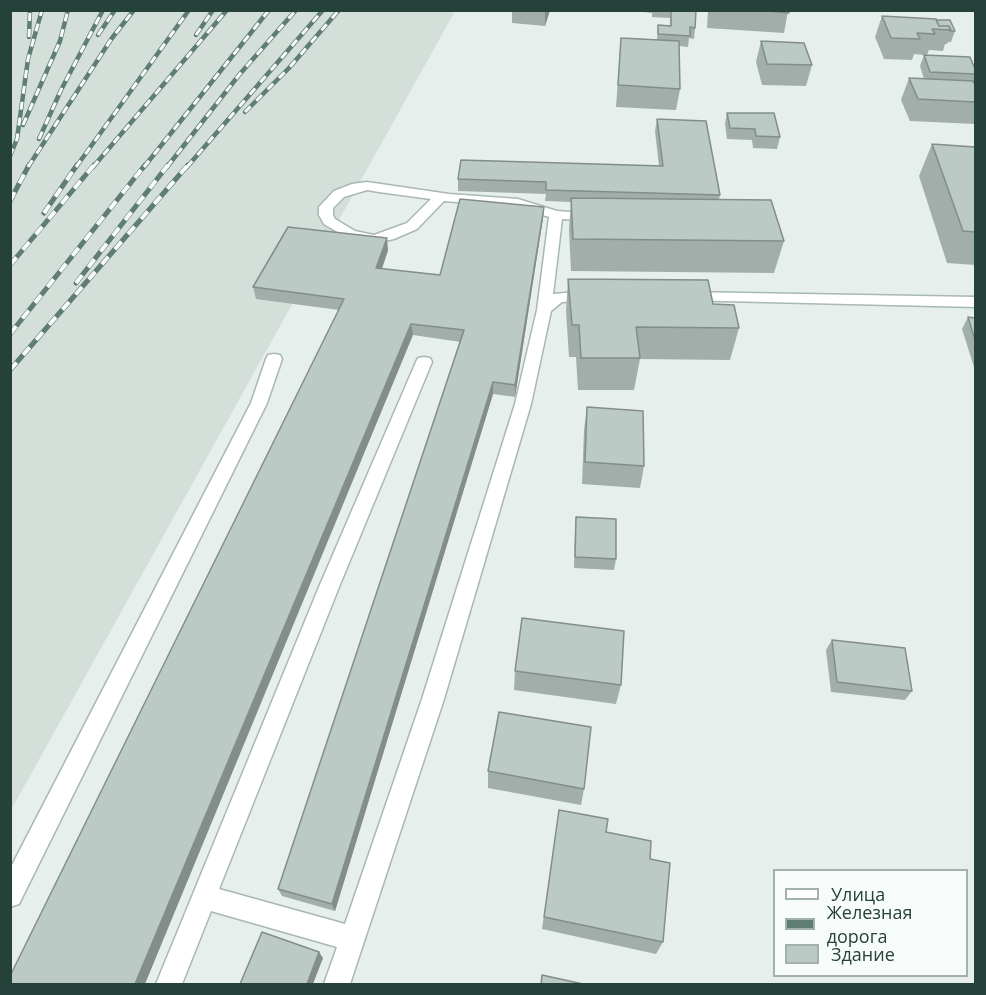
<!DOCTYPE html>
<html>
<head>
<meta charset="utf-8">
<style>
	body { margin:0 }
	#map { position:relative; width:986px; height:995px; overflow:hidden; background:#e6efeb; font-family:"Open Sans",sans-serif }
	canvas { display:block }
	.frame { position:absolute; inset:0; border:12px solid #24423a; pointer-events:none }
	.legend { position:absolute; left:773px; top:869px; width:195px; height:108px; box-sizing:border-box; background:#f7fbf9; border:2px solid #a3b1ad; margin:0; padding:8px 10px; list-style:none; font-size:18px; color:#24423a }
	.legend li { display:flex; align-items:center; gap:12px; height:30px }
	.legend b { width:30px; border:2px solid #a3b1ad }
</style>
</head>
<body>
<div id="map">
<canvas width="986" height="995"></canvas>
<div class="frame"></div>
<ul class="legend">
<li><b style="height:8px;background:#fff"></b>Улица</li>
<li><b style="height:8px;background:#5f7d75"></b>Железная дорога</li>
<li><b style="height:16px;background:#bbcac4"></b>Здание</li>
</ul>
</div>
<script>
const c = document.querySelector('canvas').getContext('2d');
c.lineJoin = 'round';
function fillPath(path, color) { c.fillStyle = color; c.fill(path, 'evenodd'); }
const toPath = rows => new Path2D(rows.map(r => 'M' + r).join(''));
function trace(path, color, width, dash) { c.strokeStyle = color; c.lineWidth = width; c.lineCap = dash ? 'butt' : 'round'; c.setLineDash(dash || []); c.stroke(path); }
fillPath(toPath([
	[11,11,455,11,11,810]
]), '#d4dfda');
const minor = toPath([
	[367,182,449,194,518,199,557,211,597,214,599,217,597,220,592,221,562,219,553,294,590,291,597,296,590,301,562,302,551,311,531,404,444,699,350,984,324,984,337,947,211,911,182,984,156,984,319,587,416,362,418,358,424,357,430,358,432,362,339,587,219,889,345,924,422,699,515,404,537,310,549,217,517,207,444,201,417,229,394,239,374,243,346,237,324,224,319,215,319,207,334,191,352,184,367,182],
	[367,190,379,192,431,199,407,223,374,235,355,231,335,219,333,215,333,208,344,197,367,190],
	[686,292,976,297,976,307,681,300,679,297,686,292],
	[274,354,280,355,282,359,267,403,19,904,10,907,10,869,251,403,266,359,268,355,274,354]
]);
trace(minor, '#a8b8b2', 3);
fillPath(minor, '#fff');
const railFar1 = toPath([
	[98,35,115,10],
	[196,35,213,10],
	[29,37,30,10],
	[245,112,289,68,339,10],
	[23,125,60,41,68,10],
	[39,139,61,90,103,10],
	[10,156,17,139,28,59,42,10],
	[28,167,112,38,134,10],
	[76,167,189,10],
	[93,167,227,10],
	[144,167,269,10],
	[167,167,239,75,296,10],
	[187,167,323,10]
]);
const rail = toPath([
	[10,201,29,165],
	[44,213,77,165],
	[10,265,94,165],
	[76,283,168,165],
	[10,334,145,165],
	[10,370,188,165]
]);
trace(railFar1, '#5f7d75', 4.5);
trace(rail, '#5f7d75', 5);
trace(railFar1, '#f7fbf9', 3, [8]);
trace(rail, '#f7fbf9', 4, [10]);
fillPath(toPath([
	[512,10,550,10,545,26,512,23],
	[626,10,696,10,695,28,694,39,689,38,688,47,679,46,680,89,676,110,616,107,621,38,657,40,658,25,670,26,670,18,652,17,652,13],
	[708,10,791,10,788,11,784,33,707,28],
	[882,16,936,20,955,31,951,42,948,42,947,44,945,44,943,51,929,50,927,55,975,69,975,124,910,121,901,100,909,78,924,79,920,66,924,55,914,54,912,60,884,59,875,37],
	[761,41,812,65,806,86,762,85,756,62],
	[727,113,780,137,777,149,753,148,752,140,727,139,725,124],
	[657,119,720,195,719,199,784,241,774,273,571,271,569,229,571,202,545,201,546,194,458,191,458,179,659,166,655,131],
	[932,144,975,147,975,265,947,263,919,176],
	[544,207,543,218,515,397,493,394,335,911,282,896,278,889,461,342,413,335,339,310,256,299,253,287,388,250,382,269,440,275],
	[568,279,713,304,739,328,730,360,640,359,634,390,578,390,576,357,569,357,566,311],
	[968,317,975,318,975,367,974,367,962,329],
	[587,407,644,466,640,488,582,484,584,430],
	[576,517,616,559,614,570,574,568,575,528],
	[832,640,912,691,905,700,831,692,826,650],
	[515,671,621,685,616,704,514,690],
	[488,771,584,789,581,805,488,788],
	[559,810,606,832,650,859,663,942,656,954,542,929]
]), '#a1aea9');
fillPath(toPath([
	[545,10,550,10,545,26],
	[544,207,543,218,515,397,515,385],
	[387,238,388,250,378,280,376,268],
	[411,324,413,335,145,984,135,984],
	[493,382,493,394,335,911,332,904],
	[319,952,323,958,313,984,307,984]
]), '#838d89');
const building = toPath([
	[679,10,696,10,695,28,690,27,690,36,658,34,658,25,671,26,671,11,679,10],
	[757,10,788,10,789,13,757,10],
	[882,16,936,19,939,26,949,26,951,30,932,29,935,34,917,33,920,39,891,38,882,16],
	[936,20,950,20,955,31,950,31,949,26,939,26,936,20],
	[621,38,679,41,680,89,618,85,621,38],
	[761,41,804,43,812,65,767,64,761,41],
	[924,55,970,57,975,69,975,74,930,72,924,55],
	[909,78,973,81,975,85,975,102,918,99,909,78],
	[727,113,774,113,780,137,756,136,755,129,730,128,727,113],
	[657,119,706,121,720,195,546,190,546,182,458,179,461,160,663,166,657,119],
	[932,144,975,147,975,232,963,231,932,144],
	[571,198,771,200,784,241,573,239,571,198],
	[460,199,544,207,515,385,493,382,332,904,278,889,464,330,411,324,135,984,10,984,10,976,344,299,253,287,288,227,387,238,376,268,440,275,460,199],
	[568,279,708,280,713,304,734,305,739,328,636,327,640,358,581,358,579,325,572,325,568,279],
	[968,317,975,318,975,340,968,317],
	[587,407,643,411,644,466,585,462,587,407],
	[576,517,616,519,616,559,575,557,576,517],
	[522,618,624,631,621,685,515,671,522,618],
	[832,640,905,648,912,691,837,682,832,640],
	[499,712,591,727,584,789,488,771,499,712],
	[559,810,608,819,606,832,651,841,650,859,670,863,663,942,544,917,559,810],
	[262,932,319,952,307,984,240,984,262,932],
	[542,975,583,984,541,984,542,975]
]);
fillPath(building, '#bbcac4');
trace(building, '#838d89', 1.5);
</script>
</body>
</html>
